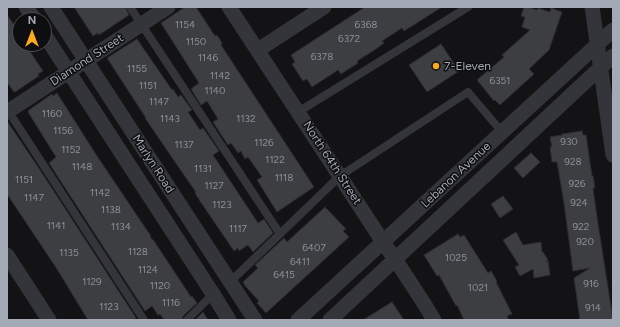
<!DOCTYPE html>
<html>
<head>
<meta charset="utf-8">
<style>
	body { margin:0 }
	#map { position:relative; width:620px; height:327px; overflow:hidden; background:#131315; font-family:Figtree,sans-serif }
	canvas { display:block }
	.frame { position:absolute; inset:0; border:8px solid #a4aab5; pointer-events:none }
	.north { position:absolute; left:12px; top:12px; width:40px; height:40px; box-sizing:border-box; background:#0e0e10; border:1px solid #4a4c52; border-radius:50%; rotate:0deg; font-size:11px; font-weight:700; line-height:16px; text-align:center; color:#a4aab5 }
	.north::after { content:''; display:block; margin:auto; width:14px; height:18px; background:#f7a929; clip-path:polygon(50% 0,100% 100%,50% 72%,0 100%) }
</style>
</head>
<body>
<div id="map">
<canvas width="620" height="327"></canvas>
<div class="frame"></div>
<div class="north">N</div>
</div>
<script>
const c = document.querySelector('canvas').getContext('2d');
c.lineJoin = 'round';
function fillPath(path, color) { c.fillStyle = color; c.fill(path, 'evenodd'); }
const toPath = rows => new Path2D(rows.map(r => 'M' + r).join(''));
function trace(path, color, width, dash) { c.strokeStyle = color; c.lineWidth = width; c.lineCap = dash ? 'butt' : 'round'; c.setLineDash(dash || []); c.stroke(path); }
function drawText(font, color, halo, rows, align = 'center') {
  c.font = font + ' Figtree,sans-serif'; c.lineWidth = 3; c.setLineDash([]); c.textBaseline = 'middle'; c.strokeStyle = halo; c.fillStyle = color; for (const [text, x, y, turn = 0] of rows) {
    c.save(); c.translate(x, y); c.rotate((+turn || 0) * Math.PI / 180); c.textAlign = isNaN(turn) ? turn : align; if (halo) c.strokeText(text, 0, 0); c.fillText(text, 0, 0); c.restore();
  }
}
const building = toPath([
	[74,7,125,7,129,15,99,35,98,33,93,36,74,7],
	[185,7,196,7,215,36,217,35,222,43,221,45,314,187,277,212,257,180,262,177,248,157,245,159,241,151,238,153,231,143,228,145,213,122,218,119,207,101,201,105,191,89,199,83,161,23,185,7],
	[365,7,442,7,404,31,402,28,382,41,384,43,376,49,357,61,358,63,341,74,338,70,312,87,307,79,303,81,292,64,295,62,291,55,365,7],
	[524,7,528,7,537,10,538,8,550,12,551,8,562,12,549,50,529,69,534,74,500,105,495,100,494,101,477,80,504,57,502,55,530,30,522,27,525,17,521,16,524,7],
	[7,15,20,33,20,44,25,44,43,71,38,74,39,76,15,92,14,92,7,82,7,15],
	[137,39,172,90,173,89,178,97,181,95,192,110,188,112,200,130,203,128,219,151,213,155,258,223,264,219,273,233,253,252,248,245,239,251,238,248,234,251,200,201,195,193,196,192,184,175,145,118,146,118,107,58,137,39],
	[441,44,459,71,427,92,409,65,441,44],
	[57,93,95,153,140,220,151,236,150,237,154,241,191,297,192,296,197,303,183,316,182,320,164,320,160,314,158,315,152,306,145,311,49,163,56,157,28,112,29,110,52,94,53,96,57,93],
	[7,121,40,170,136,318,132,320,88,320,57,269,7,194,7,121],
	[582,131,583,135,586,135,592,176,593,176,595,188,593,188,597,217,613,320,580,320,574,278,590,268,573,271,564,203,557,162,552,162,550,147,552,147,550,137,562,135,562,134,582,131],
	[531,153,540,162,523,178,514,168,531,153],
	[503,196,513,209,500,218,491,204,503,196],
	[325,207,326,209,326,208,346,229,343,231,349,237,266,313,257,303,259,301,246,287,243,282,258,268,255,265,284,238,287,242,325,207],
	[516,232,523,245,541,242,542,252,543,252,548,260,546,261,548,261,550,275,534,278,533,269,520,276,515,267,519,265,503,240,516,232],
	[458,234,460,237,464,235,488,273,491,271,497,281,496,282,512,314,507,316,509,320,464,320,457,305,456,306,439,275,437,276,424,255,458,234],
	[392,302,404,320,363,320,392,302],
	[203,312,208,320,195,320,203,312]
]);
fillPath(building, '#3d3e42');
trace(building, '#2d2d31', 1);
trace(toPath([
	[130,7,280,234],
	[7,109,144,320],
	[298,112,468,7],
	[230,282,340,176,468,92,502,132],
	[187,320,213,294]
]), '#34353a', 8);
trace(toPath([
	[26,7,35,20],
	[51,7,255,320],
	[229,7,383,242,395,259,425,305,434,320],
	[592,7,613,155],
	[44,34,213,294,229,320],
	[258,50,324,7],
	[7,112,168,7],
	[7,255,49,320],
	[298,320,613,30],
	[330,320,613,56]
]), '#34353a', 15);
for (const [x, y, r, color] of [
	[436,66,4,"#f7a929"]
]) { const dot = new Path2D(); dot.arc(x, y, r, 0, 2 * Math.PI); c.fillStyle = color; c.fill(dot); trace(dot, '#0e0e10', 1.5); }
drawText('10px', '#8a8f98', null, [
	["1154",185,25],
	["6368",366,25],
	["6372",349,39],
	["1150",196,42],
	["6378",322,57],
	["1146",208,58],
	["1155",137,69],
	["1142",220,76],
	["6351",500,81],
	["1151",148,86],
	["1140",215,91],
	["1147",159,102],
	["1160",52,114],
	["1143",170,119],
	["1132",246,119],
	["1156",63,131],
	["930",569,142],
	["1126",264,143],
	["1137",184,145],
	["1152",71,150],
	["1122",275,160],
	["928",573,162],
	["1148",82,167],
	["1131",203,169],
	["1118",284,178],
	["1151",24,180],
	["926",577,184],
	["1127",214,186],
	["1142",100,193],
	["1147",34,198],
	["924",579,203],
	["1123",222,205],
	["1138",111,210],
	["1141",56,226],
	["1134",121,227],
	["922",581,227],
	["1117",238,229],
	["920",585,242],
	["6407",314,248],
	["1128",138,252],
	["1135",69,253],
	["1025",456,258],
	["6411",300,262],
	["1124",148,270],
	["6415",284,275],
	["1129",92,282],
	["916",591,284],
	["1120",160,286],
	["1021",478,288],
	["1116",171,303],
	["1123",109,307],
	["914",593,308]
]);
drawText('12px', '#a4aab5', '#0e0e10', [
	["Diamond Street",87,60,-33],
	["North 64th Street",332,163,57],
	["Marlyn Road",153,164,57],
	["Lebanon Avenue",456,175,-43]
]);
drawText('12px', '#a4aab5', '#0e0e10', [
	["7-Eleven",444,66]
], 'left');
</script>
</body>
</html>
